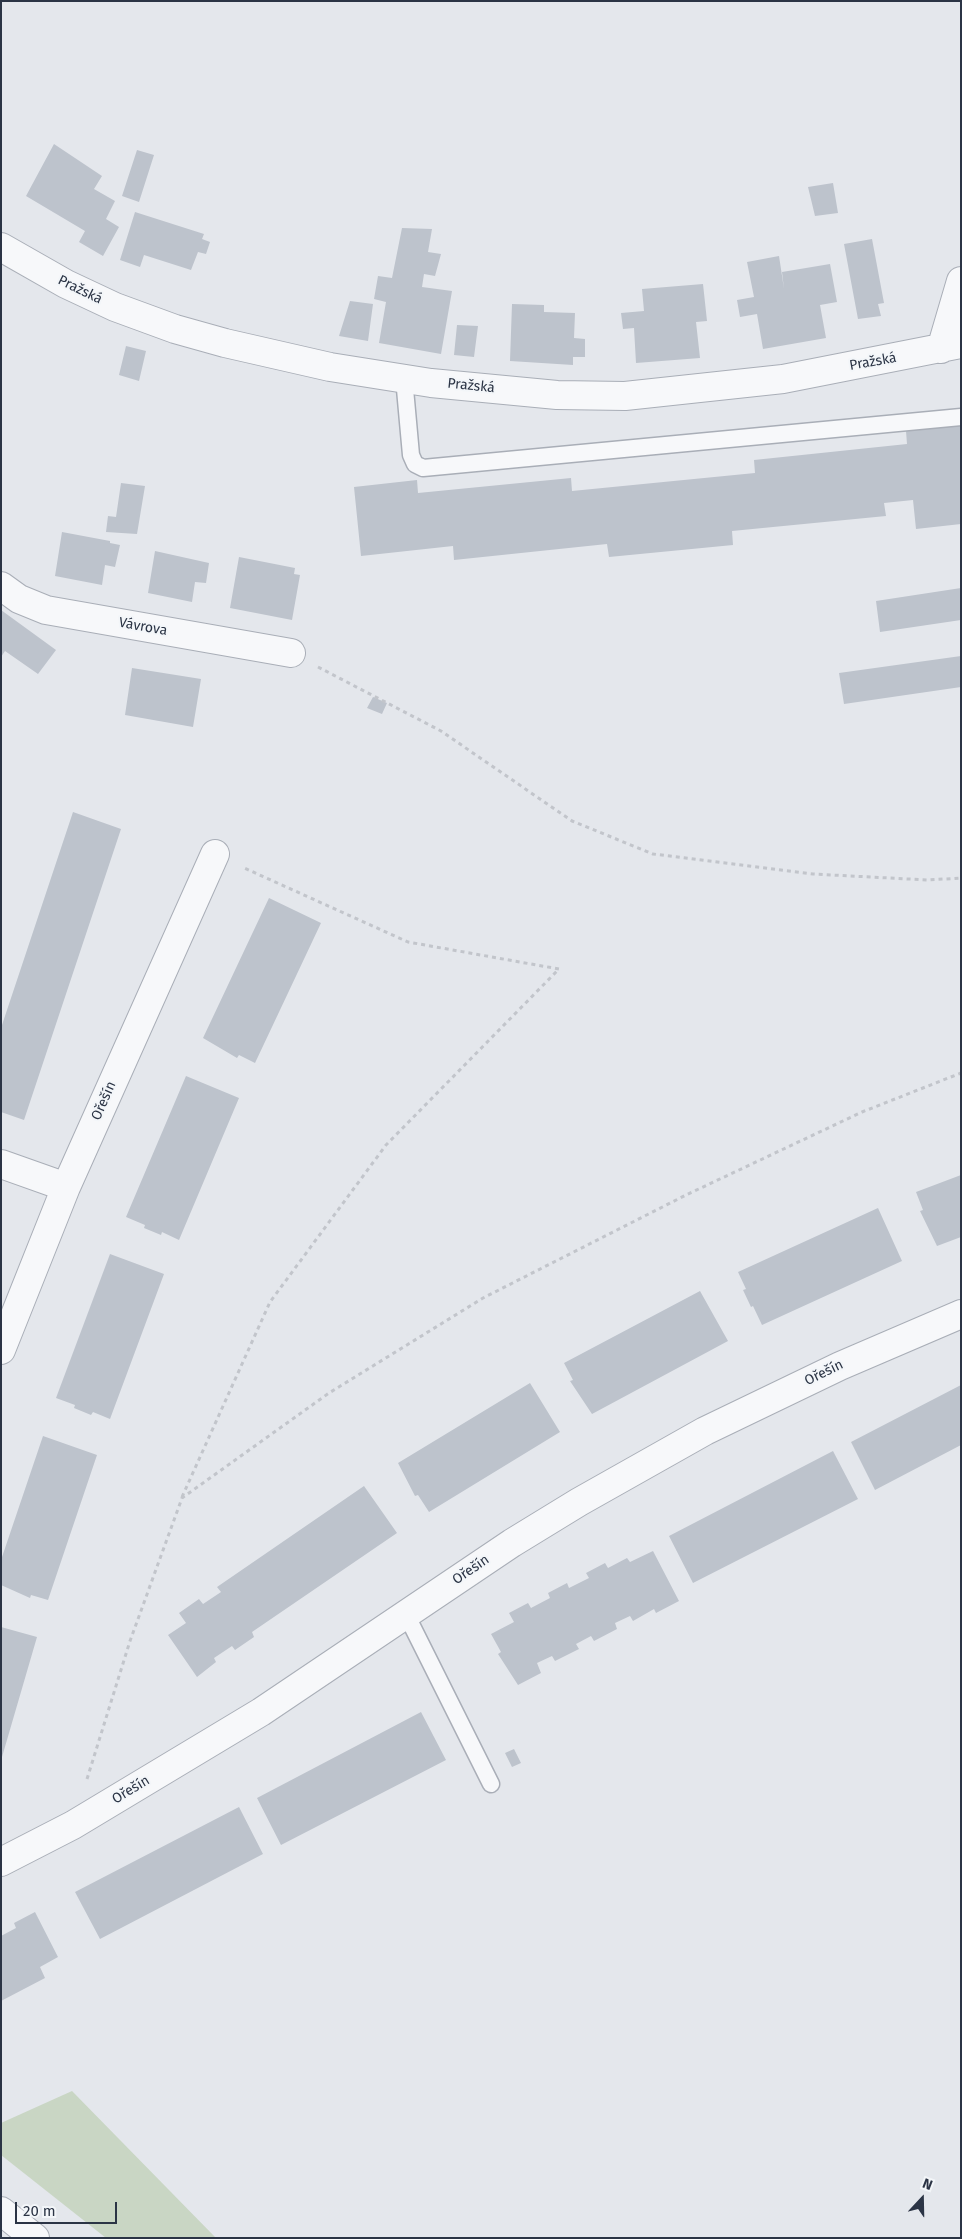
<!DOCTYPE html>
<html>
<head>
<meta charset="utf-8">
<style>
	body { margin:0 }
	#map { position:relative; width:962px; height:2239px; overflow:hidden; background:#e4e7ec; font-family:"Fira Sans",sans-serif }
	canvas { display:block }
	.frame { position:absolute; inset:0; border:2px solid #2b3445; pointer-events:none }
	.north { position:absolute; left:897px; top:2174px; width:50px; height:50px; -webkit-text-stroke:4px #f3f6f9; paint-order:stroke; rotate:21deg; font-size:14px; font-weight:700; line-height:20px; text-align:center; color:#2b3445 }
	.north::after { content:''; display:block; margin:auto; width:18px; height:22px; background:#2b3445; clip-path:polygon(50% 0,100% 100%,50% 72%,0 100%) }
	.scale { position:absolute; left:15px; top:2202px; width:102px; height:22px; box-sizing:border-box; border:2px solid #2b3445; border-top:0; padding-left:6px; font-size:15px; line-height:18px; white-space:nowrap; color:#2b3445; -webkit-text-stroke:4px #f3f6f9; paint-order:stroke }
</style>
</head>
<body>
<div id="map">
<canvas width="962" height="2239"></canvas>
<div class="frame"></div>
<div class="north">N</div>
<div class="scale">20 m</div>
</div>
<script>
const c = document.querySelector('canvas').getContext('2d');
c.lineJoin = 'round';
function fillPath(path, color) { c.fillStyle = color; c.fill(path, 'evenodd'); }
const toPath = rows => new Path2D(rows.map(r => 'M' + r).join(''));
function trace(path, color, width, dash) { c.strokeStyle = color; c.lineWidth = width; c.lineCap = dash ? 'butt' : 'round'; c.setLineDash(dash || []); c.stroke(path); }
function drawText(font, color, halo, rows, align = 'center') {
  c.font = font + ' "Fira Sans",sans-serif'; c.lineWidth = 4; c.setLineDash([]); c.textBaseline = 'middle'; c.strokeStyle = halo; c.fillStyle = color; for (const [text, x, y, turn = 0] of rows) {
    c.save(); c.translate(x, y); c.rotate((+turn || 0) * Math.PI / 180); c.textAlign = isNaN(turn) ? turn : align; if (halo) c.strokeText(text, 0, 0); c.fillText(text, 0, 0); c.restore();
  }
}
fillPath(toPath([
	[72,2091,216,2238,106,2238,1,2155,1,2123]
]), '#c9d6c4');
fillPath(toPath([
	[54,144,102,176,94,189,115,201,106,219,119,227,103,256,79,242,85,231,26,196],
	[137,150,154,155,139,202,122,196],
	[833,183,838,213,815,216,808,187],
	[135,212,204,234,202,239,210,242,206,254,198,252,191,270,144,255,140,267,120,260],
	[402,228,432,229,428,252,441,254,435,276,424,274,422,287,452,291,441,354,379,343,386,302,374,299,378,276,392,278],
	[872,239,884,303,878,304,881,316,858,319,844,244],
	[779,256,784,289,782,272,830,264,837,302,820,305,826,338,763,349,757,314,740,317,737,300,754,297,747,262],
	[703,284,707,321,696,322,700,358,636,363,634,328,623,329,621,313,644,311,642,289],
	[350,301,373,304,368,341,339,336],
	[512,304,544,305,544,312,575,313,574,338,585,339,585,357,573,357,573,365,510,361],
	[457,325,478,326,474,357,454,355],
	[126,346,146,351,139,381,119,375],
	[961,425,961,524,916,529,913,500,884,503,886,516,732,531,733,545,609,557,607,544,454,560,453,546,361,556,354,487,417,480,418,493,571,478,572,491,755,473,754,460,907,444,906,431],
	[121,483,145,486,137,534,106,532,108,516,116,517],
	[62,532,110,541,110,543,120,545,115,567,105,565,102,585,55,576],
	[155,551,209,563,206,583,195,582,192,602,148,593],
	[239,557,295,568,294,574,300,575,292,620,230,608],
	[961,588,961,620,880,632,876,601],
	[1,610,56,650,38,674,5,651,1,657],
	[961,656,961,687,844,704,839,673],
	[132,668,201,679,193,727,125,715],
	[373,697,387,703,382,714,367,708],
	[73,812,121,829,24,1120,1,1112,1,1028],
	[269,898,321,923,255,1063,239,1055,237,1058,203,1038],
	[186,1076,239,1098,179,1240,162,1232,161,1235,144,1228,145,1225,126,1217],
	[961,1175,961,1237,937,1246,920,1211,923,1210,916,1192],
	[878,1208,902,1261,762,1325,753,1306,751,1307,743,1290,746,1289,738,1272],
	[110,1254,164,1274,110,1419,93,1412,91,1415,74,1408,75,1405,56,1398],
	[700,1291,728,1341,592,1414,570,1381,573,1380,564,1363],
	[530,1383,560,1432,429,1512,418,1495,415,1496,398,1463],
	[961,1385,961,1445,875,1490,851,1442],
	[43,1436,97,1455,48,1600,31,1595,30,1598,1,1585,1,1560],
	[833,1451,858,1499,693,1583,669,1536],
	[364,1486,397,1533,252,1632,254,1637,235,1650,232,1646,214,1658,216,1662,197,1677,168,1635,186,1623,179,1613,199,1599,203,1604,221,1592,217,1587],
	[653,1551,679,1601,656,1613,654,1609,633,1621,630,1616,615,1623,617,1629,594,1641,591,1636,576,1644,579,1649,555,1661,552,1656,537,1663,541,1673,518,1685,498,1654,501,1652,491,1634,514,1622,509,1613,528,1603,531,1608,550,1598,548,1593,567,1583,569,1588,589,1578,586,1573,605,1563,608,1568,627,1558,630,1562],
	[1,1627,37,1637,2,1757,1,1757],
	[421,1712,446,1760,281,1845,257,1798],
	[514,1749,521,1763,512,1767,505,1753],
	[239,1807,263,1854,100,1939,75,1892],
	[35,1912,58,1957,40,1967,45,1978,1,2001,1,1936,16,1928,14,1923]
]), '#bdc3cc');
const service = toPath([
	[404,378,411,455,415,464,423,468,961,417],
	[406,1614,491,1784]
]);
const minor = toPath([
	[1,247,66,284,115,307,175,329,225,343,330,367,431,383,557,395,625,396,783,379,961,344],
	[941,349,961,281],
	[1,586,19,599,46,610,291,653],
	[1,1164,66,1187],
	[1,1350,66,1187,215,854],
	[1,1862,73,1825,261,1712,512,1543,579,1502,705,1431,840,1366,961,1314]
]);
const tertiary = toPath([
	[1,2211,35,2238]
]);
trace(service, '#a9aeb7', 19);
trace(minor, '#a9aeb7', 30);
trace(tertiary, '#a9aeb7', 30);
trace(toPath([
	[318,667,441,731,572,821,653,854,813,874,928,880,961,878],
	[182,1497,270,1302,386,1145,559,969,408,942,242,867],
	[87,1779,130,1641,182,1498,329,1393,483,1298,686,1195,862,1112,961,1073]
]), '#c2c5cb', 3, [4, 4]);
trace(service, '#f7f8fa', 16);
trace(minor, '#f7f8fa', 28);
trace(tertiary, '#f7f8fa', 28);
drawText('14px', '#2b3445', '#f3f6f9', [
	["Pražská",80,290,26],
	["Pražská",873,362,-10],
	["Pražská",471,386,6],
	["Vávrova",143,627,10],
	["Ořešín",104,1101,-66],
	["Ořešín",824,1373,-26],
	["Ořešín",471,1570,-34],
	["Ořešín",131,1790,-31]
]);
</script>
</body>
</html>
